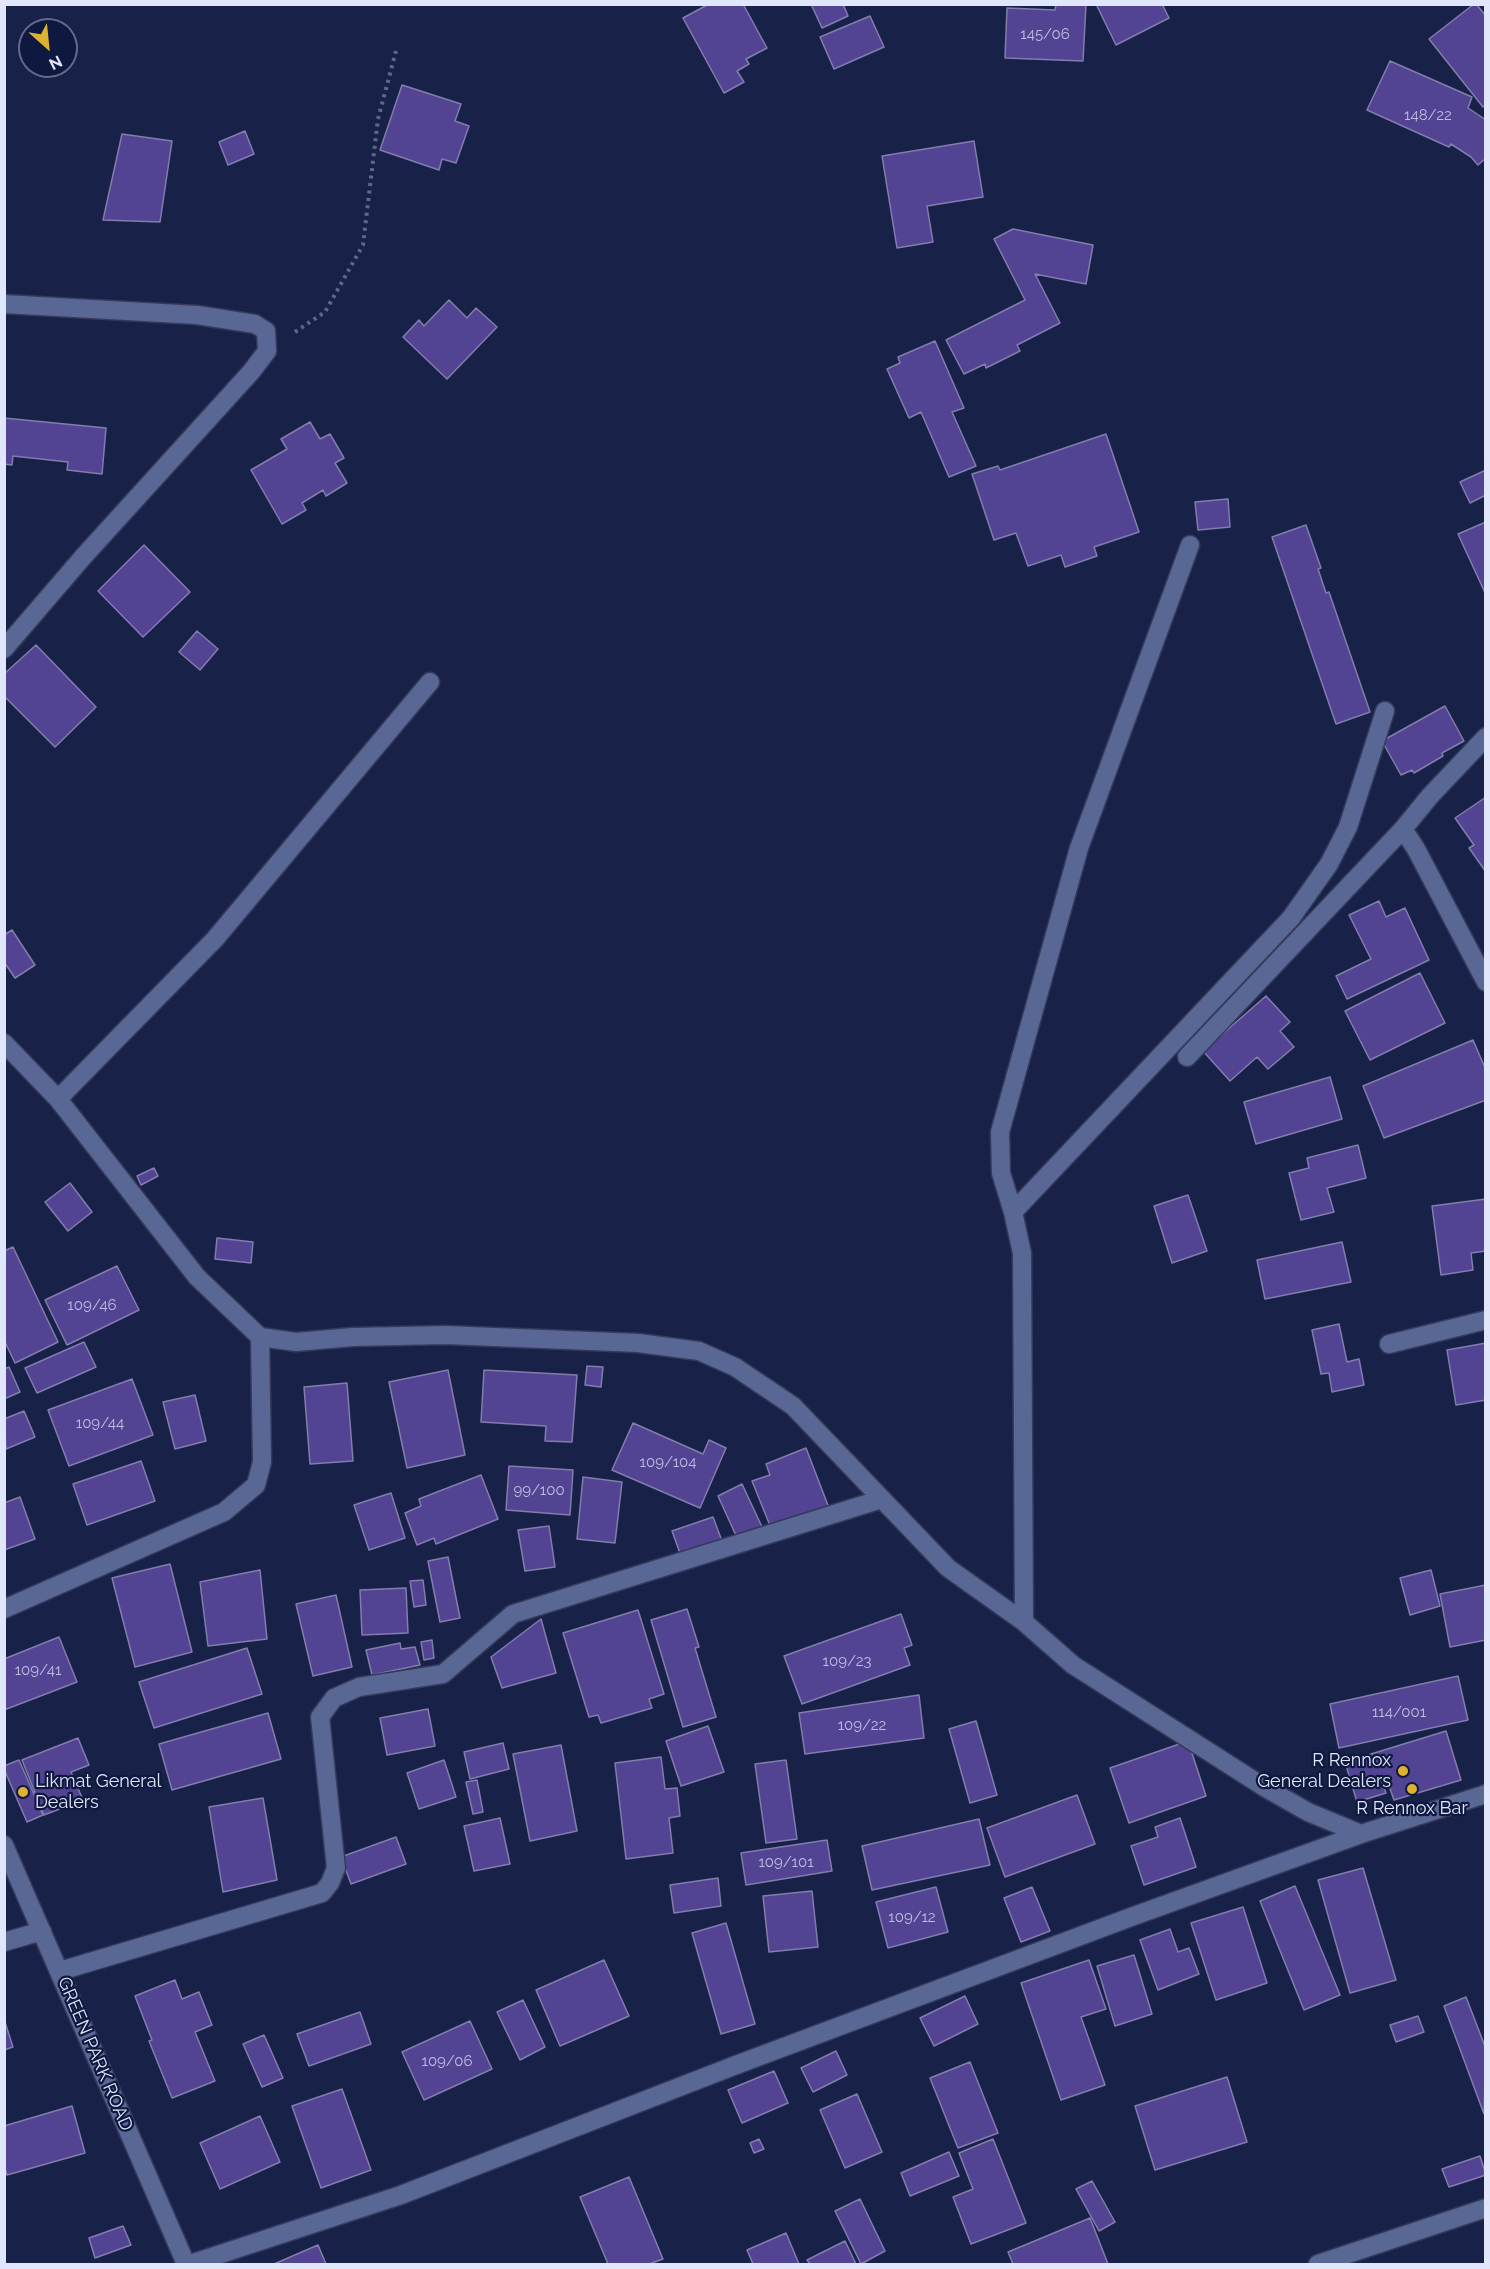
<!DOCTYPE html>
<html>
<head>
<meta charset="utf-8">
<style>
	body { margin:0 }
	#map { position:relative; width:1490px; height:2269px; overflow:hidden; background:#182249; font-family:Raleway,sans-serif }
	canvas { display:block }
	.frame { position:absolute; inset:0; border:6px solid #e0e7fc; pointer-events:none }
	.north { position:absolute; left:18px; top:18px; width:60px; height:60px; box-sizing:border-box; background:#0f183e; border:2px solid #636b8a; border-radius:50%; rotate:153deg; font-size:16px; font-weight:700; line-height:24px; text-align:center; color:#e0e7fc }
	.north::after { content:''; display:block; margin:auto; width:21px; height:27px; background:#dcb233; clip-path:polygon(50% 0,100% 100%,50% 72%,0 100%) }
</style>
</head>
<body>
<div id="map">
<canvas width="1490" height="2269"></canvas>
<div class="frame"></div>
<div class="north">N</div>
</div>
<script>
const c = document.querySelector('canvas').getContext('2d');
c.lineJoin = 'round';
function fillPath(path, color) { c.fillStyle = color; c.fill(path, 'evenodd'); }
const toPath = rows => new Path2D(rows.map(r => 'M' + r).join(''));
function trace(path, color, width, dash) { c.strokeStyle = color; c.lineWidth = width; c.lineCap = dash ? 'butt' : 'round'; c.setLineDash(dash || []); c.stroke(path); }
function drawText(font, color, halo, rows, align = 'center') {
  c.font = font + ' Raleway,sans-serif'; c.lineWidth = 4.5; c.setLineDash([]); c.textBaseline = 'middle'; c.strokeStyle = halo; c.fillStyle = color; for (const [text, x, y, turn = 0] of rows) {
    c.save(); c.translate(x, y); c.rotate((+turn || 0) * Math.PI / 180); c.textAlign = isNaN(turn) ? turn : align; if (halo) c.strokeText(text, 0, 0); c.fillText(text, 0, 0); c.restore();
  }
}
const building = toPath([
	[709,4,743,4,767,48,746,59,749,64,737,71,744,82,724,93,683,18,709,4],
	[811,4,843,4,848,16,822,28,811,4],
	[1096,4,1162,4,1169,18,1116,45,1096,4],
	[1474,4,1476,4,1486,16,1486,105,1483,107,1429,39,1474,4],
	[1056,5,1086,5,1083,61,1005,58,1007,8,1055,10,1056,5],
	[870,16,884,47,834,69,820,37,870,16],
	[1390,61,1472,97,1468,108,1486,120,1486,158,1478,165,1471,157,1451,144,1449,147,1367,110,1390,61],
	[402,85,461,104,455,121,469,126,456,163,442,159,439,170,380,150,402,85],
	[245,131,254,154,228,165,219,142,245,131],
	[122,134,172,141,160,222,103,220,122,134],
	[974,141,983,197,927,206,933,242,897,248,882,156,974,141],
	[1013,229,1093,245,1086,284,1035,274,1060,323,1017,345,1020,351,986,368,985,364,964,374,946,340,1025,300,994,239,1013,229],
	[449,300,467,318,476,308,497,327,447,379,403,337,419,320,424,326,449,300],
	[935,341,964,408,952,412,976,466,949,477,921,412,909,418,887,369,900,363,898,357,935,341],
	[4,418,106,428,102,474,67,470,68,462,13,456,12,465,4,464,4,418],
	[310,422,320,439,330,434,344,458,335,463,347,483,326,496,323,490,302,503,306,510,282,524,251,470,287,449,281,439,310,422],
	[1106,434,1139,532,1094,547,1097,556,1065,567,1061,555,1028,566,1016,533,994,540,972,474,998,466,1000,470,1106,434],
	[1486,470,1486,495,1470,503,1460,482,1486,470],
	[1228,499,1230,527,1198,530,1195,502,1228,499],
	[1486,522,1486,595,1458,534,1486,522],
	[1306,525,1321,568,1318,569,1326,593,1329,592,1370,712,1336,724,1272,537,1306,525],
	[144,545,190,592,143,637,98,591,144,545],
	[197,631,218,649,200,670,179,652,197,631],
	[36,645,96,707,55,747,4,696,4,674,36,645],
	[1445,706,1464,741,1442,753,1443,756,1414,773,1412,770,1401,775,1382,741,1445,706],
	[1486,797,1486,872,1469,848,1474,845,1455,818,1486,797],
	[1379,901,1386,917,1405,908,1429,960,1347,999,1336,976,1371,959,1349,915,1379,901],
	[12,930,35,965,15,978,4,962,4,935,12,930],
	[1420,973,1445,1023,1370,1060,1345,1011,1420,973],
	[1266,996,1290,1022,1280,1031,1294,1047,1268,1069,1257,1057,1230,1081,1203,1051,1266,996],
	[1473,1040,1486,1070,1486,1100,1384,1138,1363,1086,1473,1040],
	[1330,1077,1342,1119,1256,1144,1244,1102,1330,1077],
	[1358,1145,1366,1178,1327,1188,1334,1212,1301,1220,1289,1173,1309,1168,1307,1158,1358,1145],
	[154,1168,158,1176,141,1185,137,1176,154,1168],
	[70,1183,92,1212,68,1231,45,1202,70,1183],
	[1188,1195,1207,1251,1172,1263,1154,1206,1188,1195],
	[1486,1199,1486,1251,1471,1253,1473,1270,1441,1275,1432,1206,1486,1199],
	[217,1238,253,1242,251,1263,215,1259,217,1238],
	[1342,1242,1351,1282,1265,1299,1257,1260,1342,1242],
	[13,1247,58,1342,15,1363,4,1340,4,1251,13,1247],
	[117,1266,139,1310,67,1345,45,1300,117,1266],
	[1339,1324,1347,1362,1359,1359,1364,1385,1332,1392,1329,1373,1321,1374,1312,1330,1339,1324],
	[84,1342,96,1367,37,1393,25,1368,84,1342],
	[1486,1343,1486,1400,1456,1405,1447,1350,1486,1343],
	[587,1366,603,1367,601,1387,585,1385,587,1366],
	[9,1367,20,1392,4,1399,4,1369,9,1367],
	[448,1370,465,1455,407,1468,389,1382,448,1370],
	[484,1370,577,1375,572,1442,545,1441,546,1426,481,1422,484,1370],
	[132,1379,153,1435,69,1466,48,1410,132,1379],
	[347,1383,353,1461,310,1464,304,1387,347,1383],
	[195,1395,206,1441,175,1449,163,1402,195,1395],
	[24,1411,35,1437,6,1449,4,1419,24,1411],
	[633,1423,703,1454,709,1440,726,1448,700,1508,612,1470,633,1423],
	[806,1448,829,1508,771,1528,752,1481,770,1475,766,1464,806,1448],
	[141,1461,155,1501,87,1525,73,1484,141,1461],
	[509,1466,573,1470,570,1515,506,1510,509,1466],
	[481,1475,498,1519,436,1544,434,1538,417,1545,405,1513,421,1506,419,1499,481,1475],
	[583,1477,622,1482,615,1543,577,1539,583,1477],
	[742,1484,763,1529,738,1540,718,1496,742,1484],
	[391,1493,405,1538,369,1550,354,1505,391,1493],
	[20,1497,35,1539,4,1550,4,1503,20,1497],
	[713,1517,722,1541,681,1556,672,1531,713,1517],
	[549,1526,555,1567,525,1571,518,1530,549,1526],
	[448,1557,460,1618,440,1622,428,1561,448,1557],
	[170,1564,192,1652,135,1667,112,1578,170,1564],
	[260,1570,267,1639,208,1646,200,1582,260,1570],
	[1431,1570,1440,1606,1410,1615,1400,1578,1431,1570],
	[423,1580,426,1605,414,1607,410,1581,423,1580],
	[1486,1585,1486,1640,1450,1647,1440,1594,1486,1585],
	[406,1588,408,1633,362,1635,360,1590,406,1588],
	[336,1595,352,1667,313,1676,296,1604,336,1595],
	[687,1609,699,1647,695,1648,716,1717,683,1727,651,1620,687,1609],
	[638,1610,664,1694,649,1699,652,1708,601,1723,598,1715,589,1717,563,1633,638,1610],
	[901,1614,912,1645,904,1648,910,1665,802,1704,784,1656,901,1614],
	[541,1619,556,1673,502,1688,491,1657,541,1619],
	[59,1637,77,1682,4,1710,4,1659,59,1637],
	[432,1640,434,1658,424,1660,421,1642,432,1640],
	[400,1643,401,1649,415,1647,420,1665,372,1675,366,1650,400,1643],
	[247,1648,262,1694,154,1728,139,1682,247,1648],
	[1458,1676,1468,1720,1339,1748,1330,1704,1458,1676],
	[919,1695,924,1738,805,1754,799,1713,919,1695],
	[428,1709,435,1746,387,1755,380,1718,428,1709],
	[268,1713,281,1759,172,1790,159,1744,268,1713],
	[976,1721,997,1795,970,1803,949,1729,976,1721],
	[708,1726,724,1772,681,1786,666,1741,708,1726],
	[1446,1731,1461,1780,1394,1800,1388,1783,1383,1785,1386,1793,1357,1802,1345,1762,1446,1731],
	[78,1738,89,1765,71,1772,83,1800,44,1815,22,1760,78,1738],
	[1188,1741,1206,1796,1129,1823,1110,1768,1188,1741],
	[503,1743,509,1769,470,1779,464,1752,503,1743],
	[561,1745,577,1831,530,1841,513,1754,561,1745],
	[661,1757,665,1789,677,1788,680,1816,669,1818,673,1853,626,1859,615,1763,661,1757],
	[19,1760,43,1815,27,1822,4,1769,4,1766,19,1760],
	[444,1760,456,1797,419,1809,407,1773,444,1760],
	[786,1760,797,1839,766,1843,755,1764,786,1760],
	[477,1780,483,1812,473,1814,466,1782,477,1780],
	[1077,1795,1095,1844,1005,1877,987,1828,1077,1795],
	[263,1798,277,1880,223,1892,209,1807,263,1798],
	[500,1818,510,1864,474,1871,464,1826,500,1818],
	[1180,1818,1196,1867,1144,1885,1131,1846,1158,1837,1155,1827,1180,1818],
	[979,1819,990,1865,872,1890,862,1846,979,1819],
	[396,1837,406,1864,351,1884,341,1857,396,1837],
	[827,1840,832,1871,746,1885,741,1853,827,1840],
	[1363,1868,1396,1980,1350,1993,1318,1880,1363,1868],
	[718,1878,721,1906,674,1913,670,1885,718,1878],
	[1295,1886,1340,1995,1304,2010,1260,1901,1295,1886],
	[936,1887,948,1932,888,1948,876,1902,936,1887],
	[1032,1887,1050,1931,1021,1942,1004,1898,1032,1887],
	[812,1891,818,1947,769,1952,763,1896,812,1891],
	[1243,1907,1267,1983,1216,2000,1191,1923,1243,1907],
	[726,1923,755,2024,721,2034,692,1933,726,1923],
	[1170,1929,1178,1952,1189,1948,1199,1974,1158,1990,1140,1940,1170,1929],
	[1134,1955,1152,2014,1115,2026,1097,1966,1134,1955],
	[604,1960,629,2016,560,2046,536,1990,604,1960],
	[1089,1960,1106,2009,1081,2017,1105,2085,1061,2100,1021,1983,1089,1960],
	[175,1980,182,1999,199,1992,212,2025,195,2032,215,2081,172,2098,149,2041,152,2040,135,1996,175,1980],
	[965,1996,978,2024,934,2046,920,2018,965,1996],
	[1466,1997,1486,2049,1484,2114,1444,2006,1466,1997],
	[523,2000,545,2047,520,2060,497,2012,523,2000],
	[360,2012,371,2044,309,2066,297,2034,360,2012],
	[1418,2016,1424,2032,1396,2042,1390,2025,1418,2016],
	[4,2019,13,2047,4,2050,4,2019],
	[470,2021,492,2069,424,2100,402,2052,470,2021],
	[264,2035,283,2078,262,2087,243,2044,264,2035],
	[836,2051,847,2075,813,2092,801,2068,836,2051],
	[970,2062,998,2133,958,2148,930,2078,970,2062],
	[774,2071,788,2103,742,2123,728,2090,774,2071],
	[1227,2077,1247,2142,1155,2170,1135,2106,1227,2077],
	[342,2089,371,2170,321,2188,292,2106,342,2089],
	[857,2094,882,2152,845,2168,820,2110,857,2094],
	[72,2106,85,2153,7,2175,4,2165,4,2126,72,2106],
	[260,2116,280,2162,220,2189,200,2143,260,2116],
	[759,2139,764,2149,754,2153,750,2143,759,2139],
	[993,2139,1026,2223,971,2244,953,2197,973,2189,959,2153,993,2139],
	[949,2152,959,2176,910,2196,901,2173,949,2152],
	[1480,2156,1486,2175,1449,2187,1442,2169,1480,2156],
	[629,2177,663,2259,649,2264,608,2264,580,2197,629,2177],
	[1092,2181,1115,2222,1099,2231,1076,2189,1092,2181],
	[860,2199,885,2251,861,2264,835,2211,860,2199],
	[1090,2218,1108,2264,1013,2264,1008,2252,1090,2218],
	[123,2226,131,2245,95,2258,89,2238,123,2226],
	[786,2233,799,2264,753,2264,747,2250,786,2233],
	[845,2241,856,2264,810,2264,807,2260,845,2241],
	[318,2245,326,2264,274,2264,318,2245]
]);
fillPath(building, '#534393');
trace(building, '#827dad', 1.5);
const street = toPath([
	[4,304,197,315,255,324,266,331,267,351,251,372,83,557,4,649],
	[1486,737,1430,796,1403,829,1416,849,1486,982],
	[4,1043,58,1099,197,1277,260,1337,296,1342,353,1337,446,1335,638,1343,699,1351,735,1367,793,1406,948,1568,1024,1622,1073,1665,1264,1787,1308,1812,1361,1834],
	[1187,1057,1403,829],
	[58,1099,215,939,430,682],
	[1013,1212,1291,918,1329,864,1348,827,1385,711],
	[1389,1344,1486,1320],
	[4,1609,224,1512,256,1485,262,1462,260,1337],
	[1024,1622,1022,1253,1013,1212,1001,1173,1000,1132,1079,848,1190,545],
	[4,1845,186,2264],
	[4,1942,42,1931],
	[60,1971,322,1893,330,1883,336,1868,320,1717,334,1698,359,1687,443,1674,513,1614,882,1499],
	[190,2264,401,2195,736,2065,1131,1917,1361,1834,1486,1794],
	[1318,2264,1486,2208]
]);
trace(street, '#353a5b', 21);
trace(toPath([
	[295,332,325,312,363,245,378,119,396,51]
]), '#5f6888', 4, [3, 4.5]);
trace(street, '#586793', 18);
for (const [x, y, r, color] of [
	[1403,1771,6,"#dcb233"],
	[1412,1789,6,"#dcb233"],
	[23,1792,6,"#dcb233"]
]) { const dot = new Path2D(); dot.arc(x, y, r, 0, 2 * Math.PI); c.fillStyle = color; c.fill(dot); trace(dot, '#0f183e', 2); }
drawText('15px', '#bdbee2', null, [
	["145/06",1045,34],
	["148/22",1428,115],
	["109/46",92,1305],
	["109/44",100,1423],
	["109/104",668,1462],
	["99/100",539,1490],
	["109/23",847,1661],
	["109/41",38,1670],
	["114/001",1399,1712],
	["109/22",862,1725],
	["109/101",786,1862],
	["109/12",912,1917],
	["109/06",447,2061]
]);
drawText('18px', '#e0e7fc', '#0f183e', [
	["R Rennox",1391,1761],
	["General Dealers",1391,1782],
	["Likmat General",35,1782,"left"],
	["Dealers",35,1803,"left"],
	["R Rennox Bar",1412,1809,"center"]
], 'right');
drawText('18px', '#e0e7fc', '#0f183e', [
	["GREEN PARK ROAD",95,2054,67]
]);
</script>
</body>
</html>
